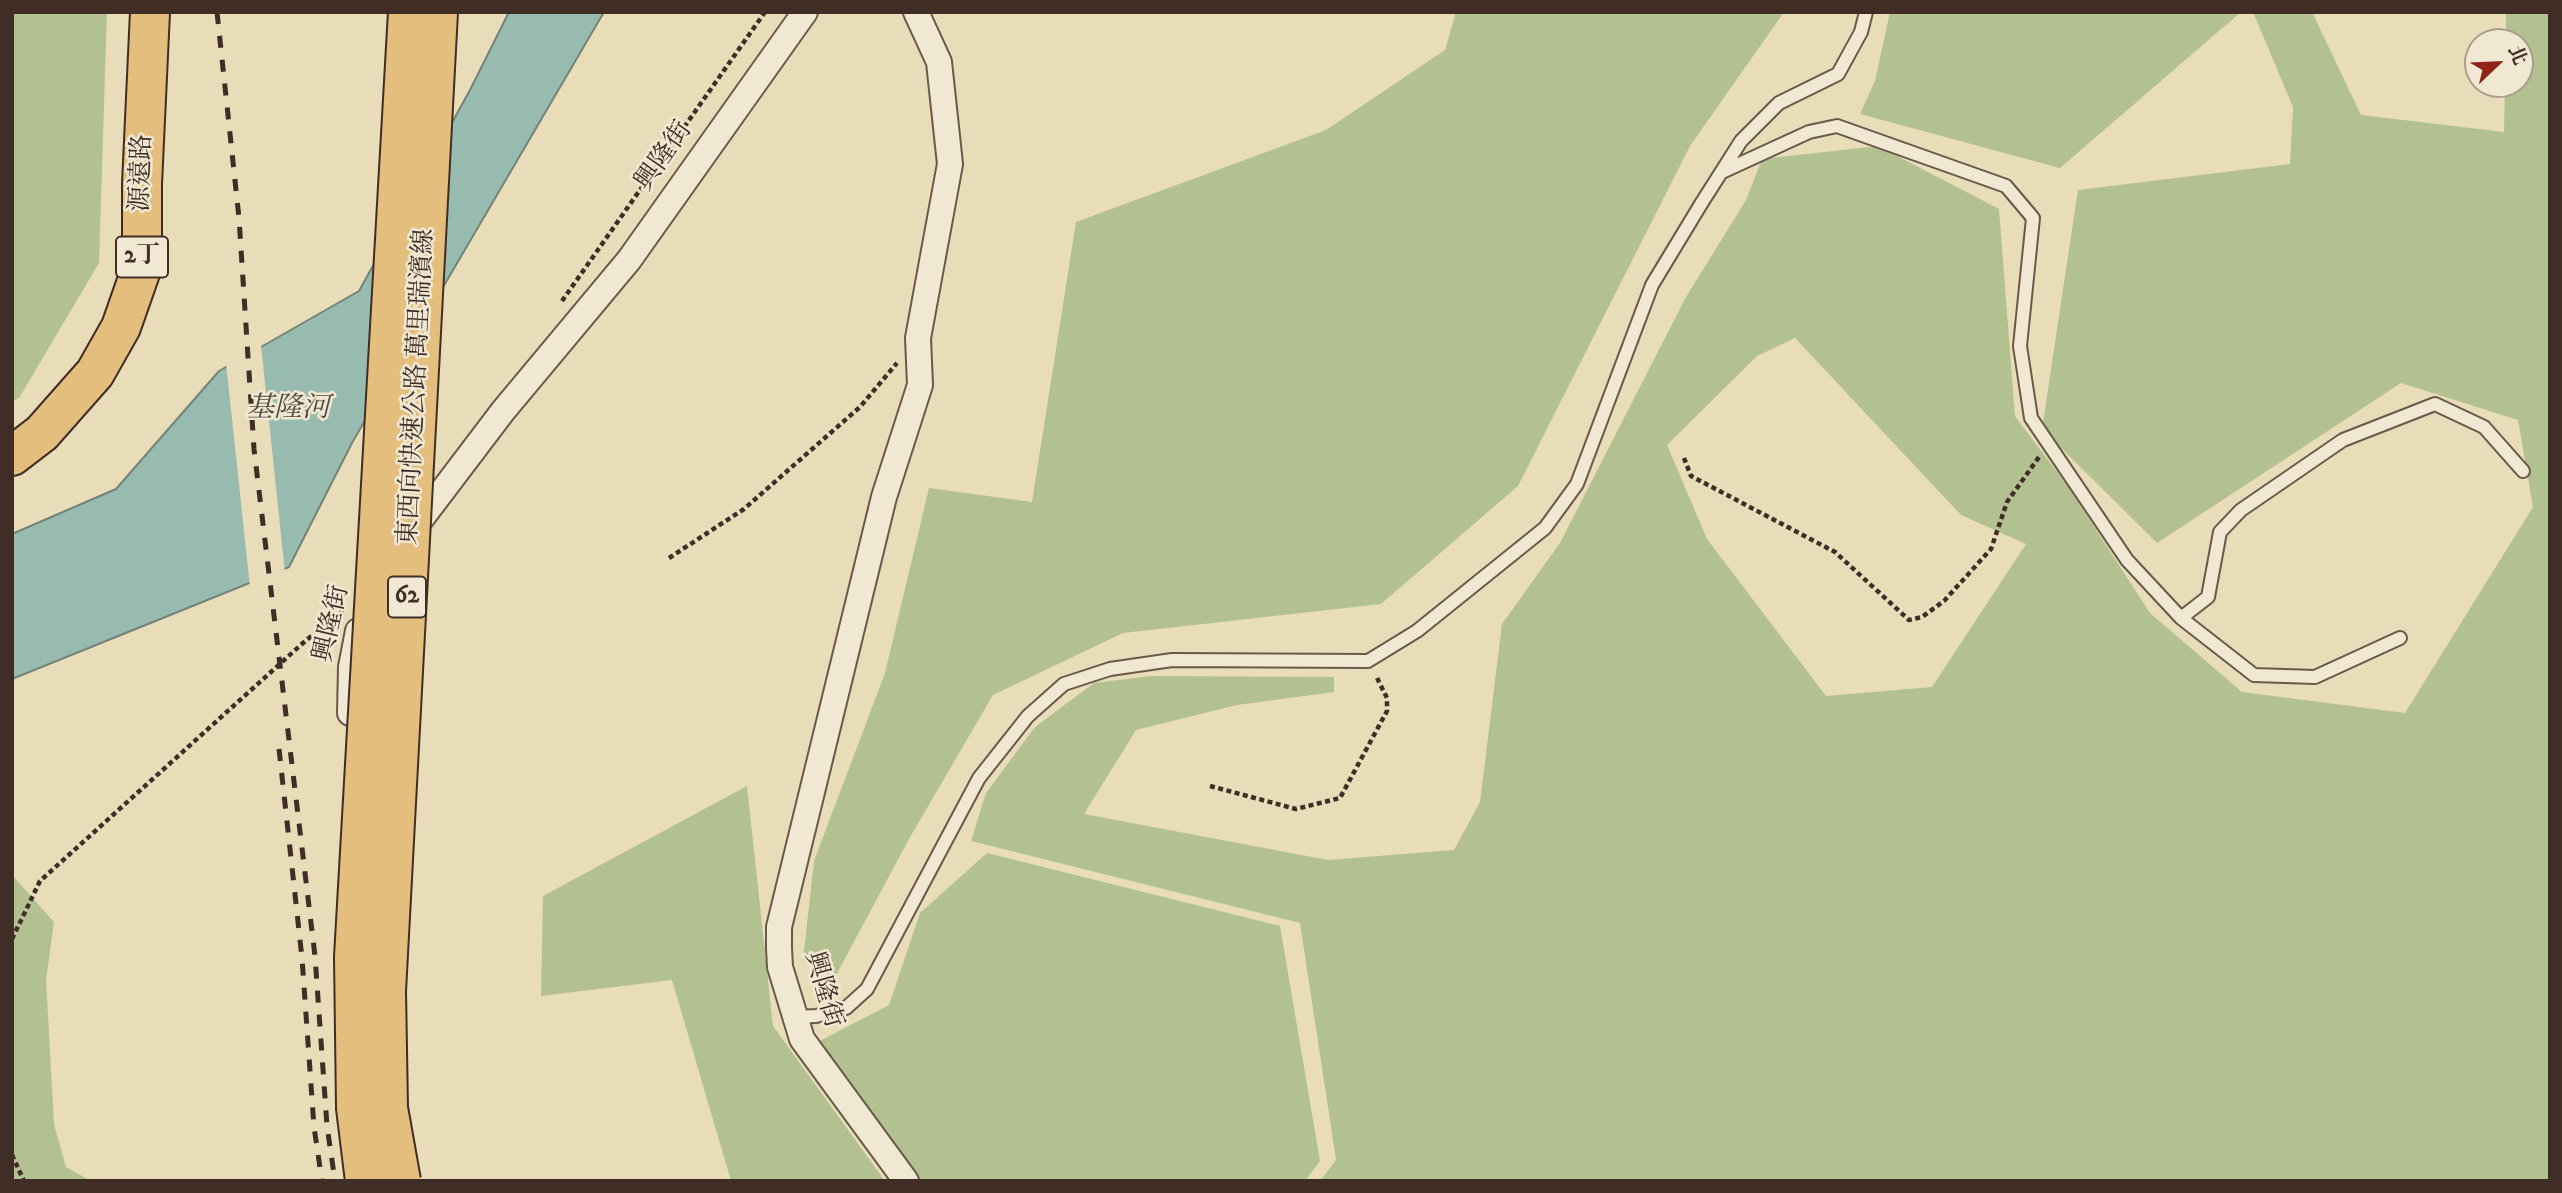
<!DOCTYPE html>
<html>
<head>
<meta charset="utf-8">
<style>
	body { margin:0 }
	#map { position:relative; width:2562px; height:1193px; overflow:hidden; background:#e8dcb9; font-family:"IM FELL DW Pica","Noto Serif TC",serif }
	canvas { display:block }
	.frame { position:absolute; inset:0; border:14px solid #402d26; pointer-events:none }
	.north { position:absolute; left:2464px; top:28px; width:70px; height:70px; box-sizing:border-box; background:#f0e8d2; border:2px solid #aa9d8d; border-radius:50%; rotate:67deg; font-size:19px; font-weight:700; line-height:28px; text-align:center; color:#402d26 }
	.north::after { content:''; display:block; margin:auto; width:24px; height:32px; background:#8f2418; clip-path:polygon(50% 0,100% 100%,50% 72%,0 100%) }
</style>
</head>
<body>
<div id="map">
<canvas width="2562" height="1193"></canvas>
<div class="frame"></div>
<div class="north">北</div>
</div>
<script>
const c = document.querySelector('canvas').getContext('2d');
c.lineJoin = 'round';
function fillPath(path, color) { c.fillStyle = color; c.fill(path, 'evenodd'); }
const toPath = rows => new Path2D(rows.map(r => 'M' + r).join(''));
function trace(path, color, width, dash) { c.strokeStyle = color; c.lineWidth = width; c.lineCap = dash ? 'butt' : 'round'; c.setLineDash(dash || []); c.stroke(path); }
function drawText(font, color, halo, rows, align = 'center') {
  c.font = font + ' "IM FELL DW Pica","Noto Serif TC",serif'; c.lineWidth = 5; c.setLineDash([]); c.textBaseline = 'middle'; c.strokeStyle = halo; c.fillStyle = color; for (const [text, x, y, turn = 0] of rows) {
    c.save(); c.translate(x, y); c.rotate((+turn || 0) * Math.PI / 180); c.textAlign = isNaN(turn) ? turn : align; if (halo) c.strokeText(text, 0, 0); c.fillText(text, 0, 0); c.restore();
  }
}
fillPath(toPath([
	[12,12,107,12,99,263,19,398,12,402],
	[1456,12,1784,12,1690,146,1518,486,1381,604,1123,633,993,695,909,839,834,979,803,960,814,861,885,673,929,488,1032,502,1076,222,1326,130,1445,50],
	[1890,12,2241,12,2060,168,1860,114,1875,81],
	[2253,12,2312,12,2361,115,2504,132,2505,84,2520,84,2520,42,2506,42,2506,12,2550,12,2550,1181,1320,1181,1336,1160,1300,923,971,841,986,793,1035,727,1094,683,1151,676,1334,677,1334,692,1237,705,1136,730,1084,814,1328,860,1454,850,1480,802,1502,624,1560,543,1686,297,1746,200,1762,159,1878,146,1999,209,2015,416,2069,488,2150,613,2242,692,2405,713,2533,507,2518,420,2401,383,2157,543,2042,429,2078,190,2290,164,2293,107],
	[1795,338,1961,515,2026,544,1932,687,1826,696,1707,539,1667,445,1757,356],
	[747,786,773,1026,885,1181,731,1181,672,980,541,996,543,896],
	[987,853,1280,926,1320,1161,1305,1181,920,1181,814,1044,889,1005,920,913],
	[12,875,54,922,46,980,54,1124,66,1167,91,1181,12,1181]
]), '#b3c191');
const water = toPath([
	[509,12,604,12,353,441,289,567,12,679,12,534,116,489,219,371,359,291,470,90,509,12]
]);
fillPath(water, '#97bcaf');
trace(water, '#748378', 2);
fillPath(toPath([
	[261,345,285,573,250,587,226,363]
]), '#e8dcb9');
const service = toPath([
	[1722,172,1809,132,1837,126,2006,186,2033,218,2020,346,2031,418,2127,560,2181,618,2254,675,2315,677,2400,638],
	[2181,618,2208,597,2220,532,2241,510,2343,440,2435,404,2484,427,2523,471],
	[794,1017,816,1016,846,1008,867,989,979,778,1028,716,1064,684,1110,669,1172,660,1368,661,1417,631,1545,528,1577,484,1652,285,1701,204,1741,141,1779,103,1838,74,1861,32,1866,12]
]);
const minor = toPath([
	[412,531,503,411,629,260,805,12],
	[350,713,351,667,358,631],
	[906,1181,802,1039,780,967,779,948,779,927,884,497,920,385,918,338,950,164,939,62,916,12]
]);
const primary = toPath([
	[12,456,42,433,95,373,121,327,142,267,142,184,150,12]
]);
trace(service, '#6a594b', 16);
trace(minor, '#6a594b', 28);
trace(primary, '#402d26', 42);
trace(toPath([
	[562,301,765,12],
	[1684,458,1691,476,1835,552,1909,620,1922,617,1944,601,1991,549,2007,502,2039,457],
	[669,558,744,509,860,407,897,363],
	[1210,786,1296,809,1340,798,1387,711,1387,698,1376,676],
	[12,939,40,881,303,643,343,610],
	[12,1155,24,1181]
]), '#402d26', 4.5, [5, 3.5]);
trace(service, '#f0e8d2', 12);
trace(minor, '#f0e8d2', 24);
trace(primary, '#e4be7c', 38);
trace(toPath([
	[217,12,239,218,254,449,315,956,327,1126,335,1181],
	[279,749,302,958,314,1127,322,1181]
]), '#402d26', 5, [12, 12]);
const trunkBridge = toPath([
	[365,1181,356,1108,354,957,408,12],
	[401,1181,388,1108,386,991,438,12]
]);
trace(trunkBridge, '#402d26', 42, []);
trace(trunkBridge, '#e4be7c', 38);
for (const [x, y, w] of [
	[142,257,52],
	[407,597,38]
]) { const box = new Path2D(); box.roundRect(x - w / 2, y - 20.5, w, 41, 5); c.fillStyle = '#f0e8d2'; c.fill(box); trace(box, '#402d26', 2); }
drawText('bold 24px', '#402d26', null, [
	["2丁",142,257],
	["62",407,597]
]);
drawText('26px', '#402d26', '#f0e8d2', [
	["興隆街",665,157,-55],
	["源遠路",143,173,-88],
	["東西向快速公路 萬里瑞濱線",418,387,-87],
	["興隆街",333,624,-77],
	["興隆街",822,990,74]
]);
drawText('italic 28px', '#514a41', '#f0e8d2', [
	["基隆河",288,410]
]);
</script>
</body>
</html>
